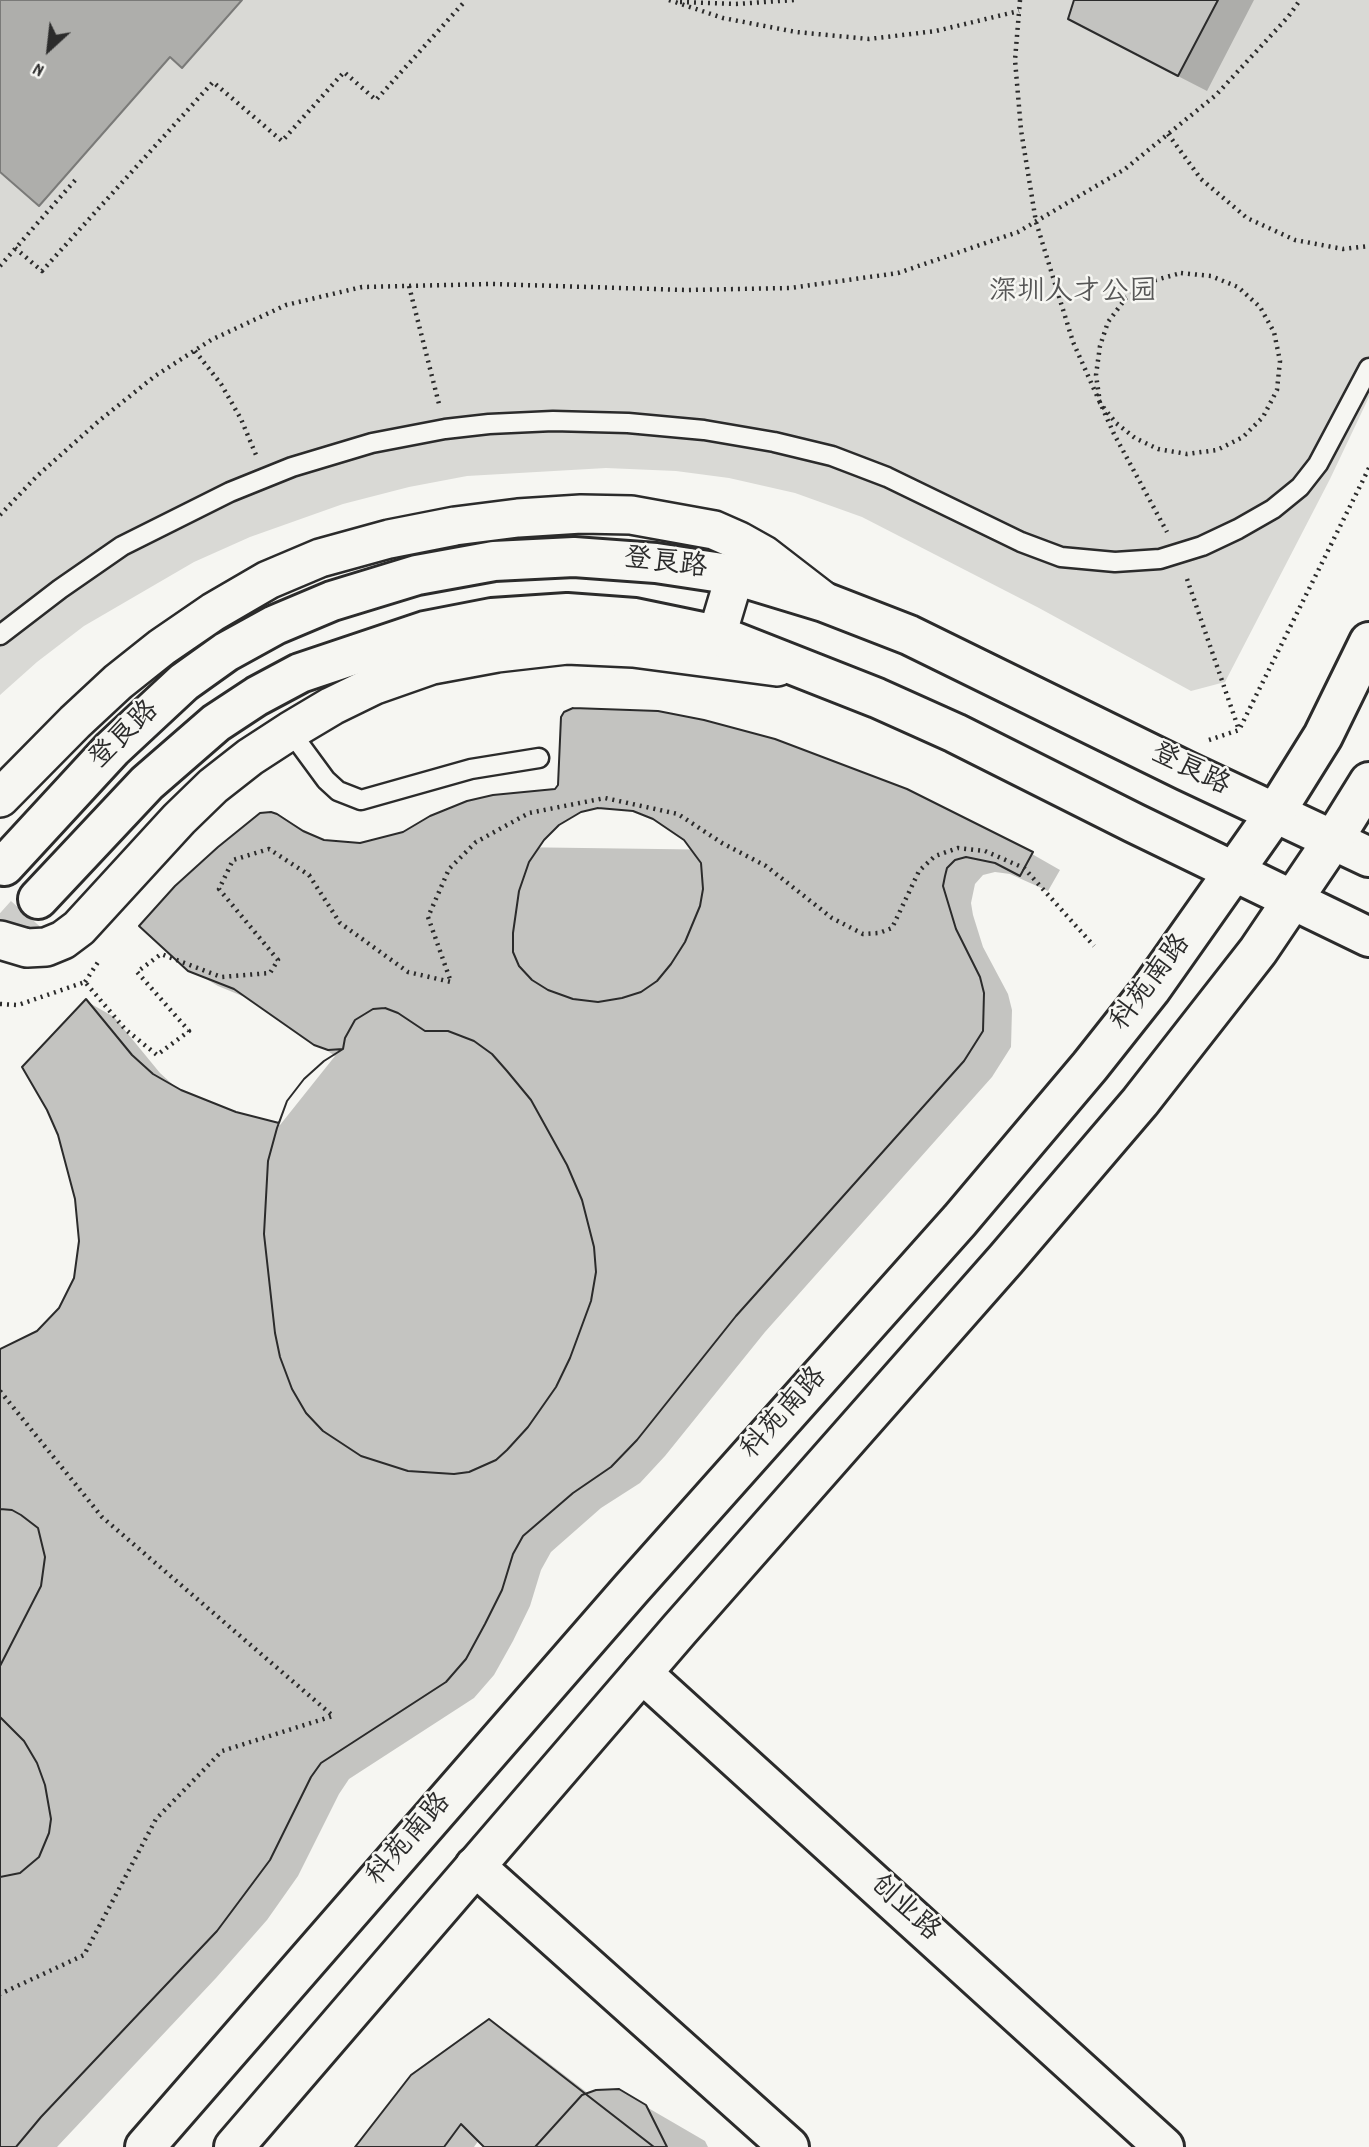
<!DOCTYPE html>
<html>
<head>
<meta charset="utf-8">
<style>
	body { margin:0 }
	#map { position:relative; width:1369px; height:2147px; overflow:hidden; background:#f6f6f2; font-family:Dekko,sans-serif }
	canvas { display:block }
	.north { position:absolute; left:14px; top:14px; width:70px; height:70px; -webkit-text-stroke:5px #f6f6f2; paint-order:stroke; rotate:207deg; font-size:19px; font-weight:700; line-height:28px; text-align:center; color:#2b2b2b }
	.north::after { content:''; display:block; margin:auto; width:24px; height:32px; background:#2b2b2b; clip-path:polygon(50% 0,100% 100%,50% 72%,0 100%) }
</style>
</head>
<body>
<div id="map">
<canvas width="1369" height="2147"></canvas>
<div class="north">N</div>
</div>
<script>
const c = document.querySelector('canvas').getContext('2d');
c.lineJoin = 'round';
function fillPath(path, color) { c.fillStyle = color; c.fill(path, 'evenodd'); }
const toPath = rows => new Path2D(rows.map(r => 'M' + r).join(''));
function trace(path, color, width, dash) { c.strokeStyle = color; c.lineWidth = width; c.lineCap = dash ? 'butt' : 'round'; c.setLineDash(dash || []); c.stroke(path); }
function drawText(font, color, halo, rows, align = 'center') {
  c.font = font + ' Dekko,"LXGW WenKai TC",sans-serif'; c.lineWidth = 5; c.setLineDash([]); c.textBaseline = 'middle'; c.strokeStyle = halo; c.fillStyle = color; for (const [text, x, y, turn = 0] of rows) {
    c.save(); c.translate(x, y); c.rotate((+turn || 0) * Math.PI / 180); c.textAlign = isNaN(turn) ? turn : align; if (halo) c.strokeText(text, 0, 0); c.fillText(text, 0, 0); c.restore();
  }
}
fillPath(toPath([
	[0,0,1369,0,1369,397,1330,479,1225,682,1191,691,1039,608,862,517,795,493,729,478,676,471,606,468,467,476,409,487,343,504,250,537,194,562,84,626,37,662,0,695]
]), '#d9d9d5');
const water = toPath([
	[0,0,242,0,182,68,170,57,39,206,0,172,0,0]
]);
fillPath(water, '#aeaeab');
trace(water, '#7a7a78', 2);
fillPath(toPath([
	[1076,0,1254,0,1207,91,1098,35],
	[277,815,324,841,360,845,1032,854,1060,870,1048,891,1010,874,995,872,983,875,975,884,971,903,973,915,983,947,1008,994,1012,1010,1011,1047,992,1077,765,1332,665,1456,640,1483,601,1508,551,1552,541,1570,530,1606,513,1641,494,1675,474,1698,349,1779,339,1794,298,1876,267,1920,216,1978,57,2147,0,2147,0,1351,38,1332,50,1321,68,1296,76,1279,80,1260,86,1001,114,1017,160,1073,181,1092,235,1113,280,1125,335,1056,252,1000,218,986,189,969],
	[489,2022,511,2034,589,2094,619,2091,705,2141,708,2147,486,2147,479,2140,474,2147,357,2147]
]), '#0003');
const building = toPath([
	[1074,0,1218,0,1178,76,1068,19,1074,0],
	[573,708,658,711,704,720,775,739,907,789,1033,852,1020,876,995,863,966,857,955,860,947,868,945,876,943,886,956,929,980,977,984,993,983,1031,964,1061,736,1316,637,1440,611,1467,573,1493,523,1536,513,1554,502,1590,485,1624,466,1659,446,1682,321,1763,311,1777,270,1860,217,1931,41,2117,16,2147,0,2147,0,1349,37,1331,59,1308,74,1278,79,1241,75,1199,58,1135,47,1110,22,1067,86,999,132,1055,153,1074,181,1090,236,1112,279,1123,287,1101,304,1079,324,1061,343,1049,328,1050,314,1045,234,989,188,971,139,926,175,886,218,847,260,813,271,812,277,814,303,831,324,840,360,843,403,832,430,816,467,801,493,795,555,789,558,785,561,717,564,712,573,708],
	[598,808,633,811,653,819,684,840,701,863,703,889,700,906,685,942,671,964,657,981,641,992,622,998,598,1002,573,999,548,990,532,980,519,966,513,952,513,933,519,891,529,862,544,840,559,825,581,812,598,808],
	[385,1008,398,1013,425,1031,448,1031,474,1041,492,1054,507,1071,531,1100,567,1165,582,1200,594,1247,596,1272,591,1301,570,1358,556,1387,528,1427,507,1450,496,1460,469,1472,454,1474,408,1471,361,1456,323,1431,306,1413,292,1389,280,1357,275,1333,264,1234,268,1161,277,1128,287,1101,304,1079,324,1061,343,1049,345,1038,355,1020,373,1009,385,1008],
	[0,1509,12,1510,21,1515,38,1528,45,1557,41,1586,0,1666,0,1509],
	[0,1717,24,1741,37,1763,45,1785,51,1819,49,1833,39,1857,20,1873,0,1877,0,1717],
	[489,2019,654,2147,484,2147,461,2124,444,2147,355,2147,411,2075,489,2019],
	[619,2089,646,2105,667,2147,535,2147,582,2095,596,2090,619,2089]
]);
fillPath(building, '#c3c3c0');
trace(building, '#2b2b2b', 2);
trace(toPath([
	[0,942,38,899]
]), '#cdcdca', 38, [38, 19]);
const lane = toPath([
	[0,635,60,589,122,546,230,492,292,467,372,443,445,429,489,424,553,421,628,423,704,430,774,442,832,456,887,477,1021,542,1061,557,1115,562,1160,559,1202,546,1238,529,1273,509,1300,487,1318,464,1369,368],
	[290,731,326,780,338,791,361,800,471,769,539,758]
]);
const street = toPath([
	[717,635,735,575],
	[0,798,75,722,118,682,162,647,213,612,268,580,320,558,389,539,455,526,518,518,581,514,631,515,714,530,739,541,764,555,821,599],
	[0,940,27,948,46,947,63,940,79,928,179,819,213,786,250,757,290,731,332,706,375,685,432,665,497,653,567,645,633,648,777,667]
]);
const secondary = toPath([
	[4,866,112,749,184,682,226,652,275,625,332,601,417,575,494,561,574,557,656,563,735,575,824,602,909,635,1186,771,1369,857],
	[38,899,147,783,216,723,257,696,300,673,425,631,492,618,567,613,635,618,717,635,877,698,955,733,1134,823,1369,937],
	[642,1673,1164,2147],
	[475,1866,789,2147]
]);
const primary = toPath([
	[145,2147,631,1589,960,1220,1090,1066,1151,989,1275,813,1323,736,1369,642],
	[234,2147,679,1630,1006,1259,1140,1102,1258,951,1333,840,1369,782]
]);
trace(lane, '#2b2b2b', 23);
trace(street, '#2b2b2b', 42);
trace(secondary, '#2b2b2b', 44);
trace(primary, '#2b2b2b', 44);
trace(toPath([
	[669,0,723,18,796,32,869,39,936,31,1019,11],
	[1020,0,1015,60,1021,130,1036,222,1073,342,1114,434,1167,532],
	[680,2,736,4,794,0],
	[1168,134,1201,179,1247,218,1295,240,1343,249,1369,246],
	[15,248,42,271,213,82,282,141,344,72,376,100,466,0],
	[0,266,77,178],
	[1181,273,1211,276,1238,287,1260,307,1274,332,1280,361,1277,390,1263,417,1243,437,1217,450,1187,454,1158,449,1135,438,1116,423,1100,403,1096,375,1100,346,1108,322,1126,298,1152,281,1181,273],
	[409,286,439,404],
	[195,351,221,384,241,419,256,455],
	[0,515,37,476,100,420,155,376,211,340,286,305,362,287,491,284,687,290,790,288,898,273,1018,232,1125,169,1216,95,1288,17,1300,0],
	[1187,579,1239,730],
	[1209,740,1239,730,1369,468],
	[85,982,100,959],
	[0,1004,18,1005,85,982,125,1029,157,1055,189,1031,137,972,161,954,221,977,270,973,278,960,219,889,233,860,269,849,309,875,340,923,408,972,451,982,428,917,449,869,476,842,529,813,605,798,678,814,722,843,766,866,832,918,863,934,879,933,892,928,919,871,935,856,958,848,985,851,1024,868,1094,946],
	[0,1391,102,1517,333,1716,222,1751,156,1819,84,1955,0,1994]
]), '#2b2b2b', 4.5, [2, 5]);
trace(lane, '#f6f6f2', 18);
trace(street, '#f6f6f2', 37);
trace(secondary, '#f6f6f2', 38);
trace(primary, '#f6f6f2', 38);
drawText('28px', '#565656', '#f6f6f2', [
	["深圳人才公园",1073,295]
]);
drawText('28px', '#2b2b2b', '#f6f6f2', [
	["登良路",665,566,7],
	["登良路",126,737,-44],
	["登良路",1189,772,26],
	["科苑南路",1153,984,-53],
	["科苑南路",786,1415,-48],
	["科苑南路",411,1841,-49],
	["创业路",903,1910,42]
]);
</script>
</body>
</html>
